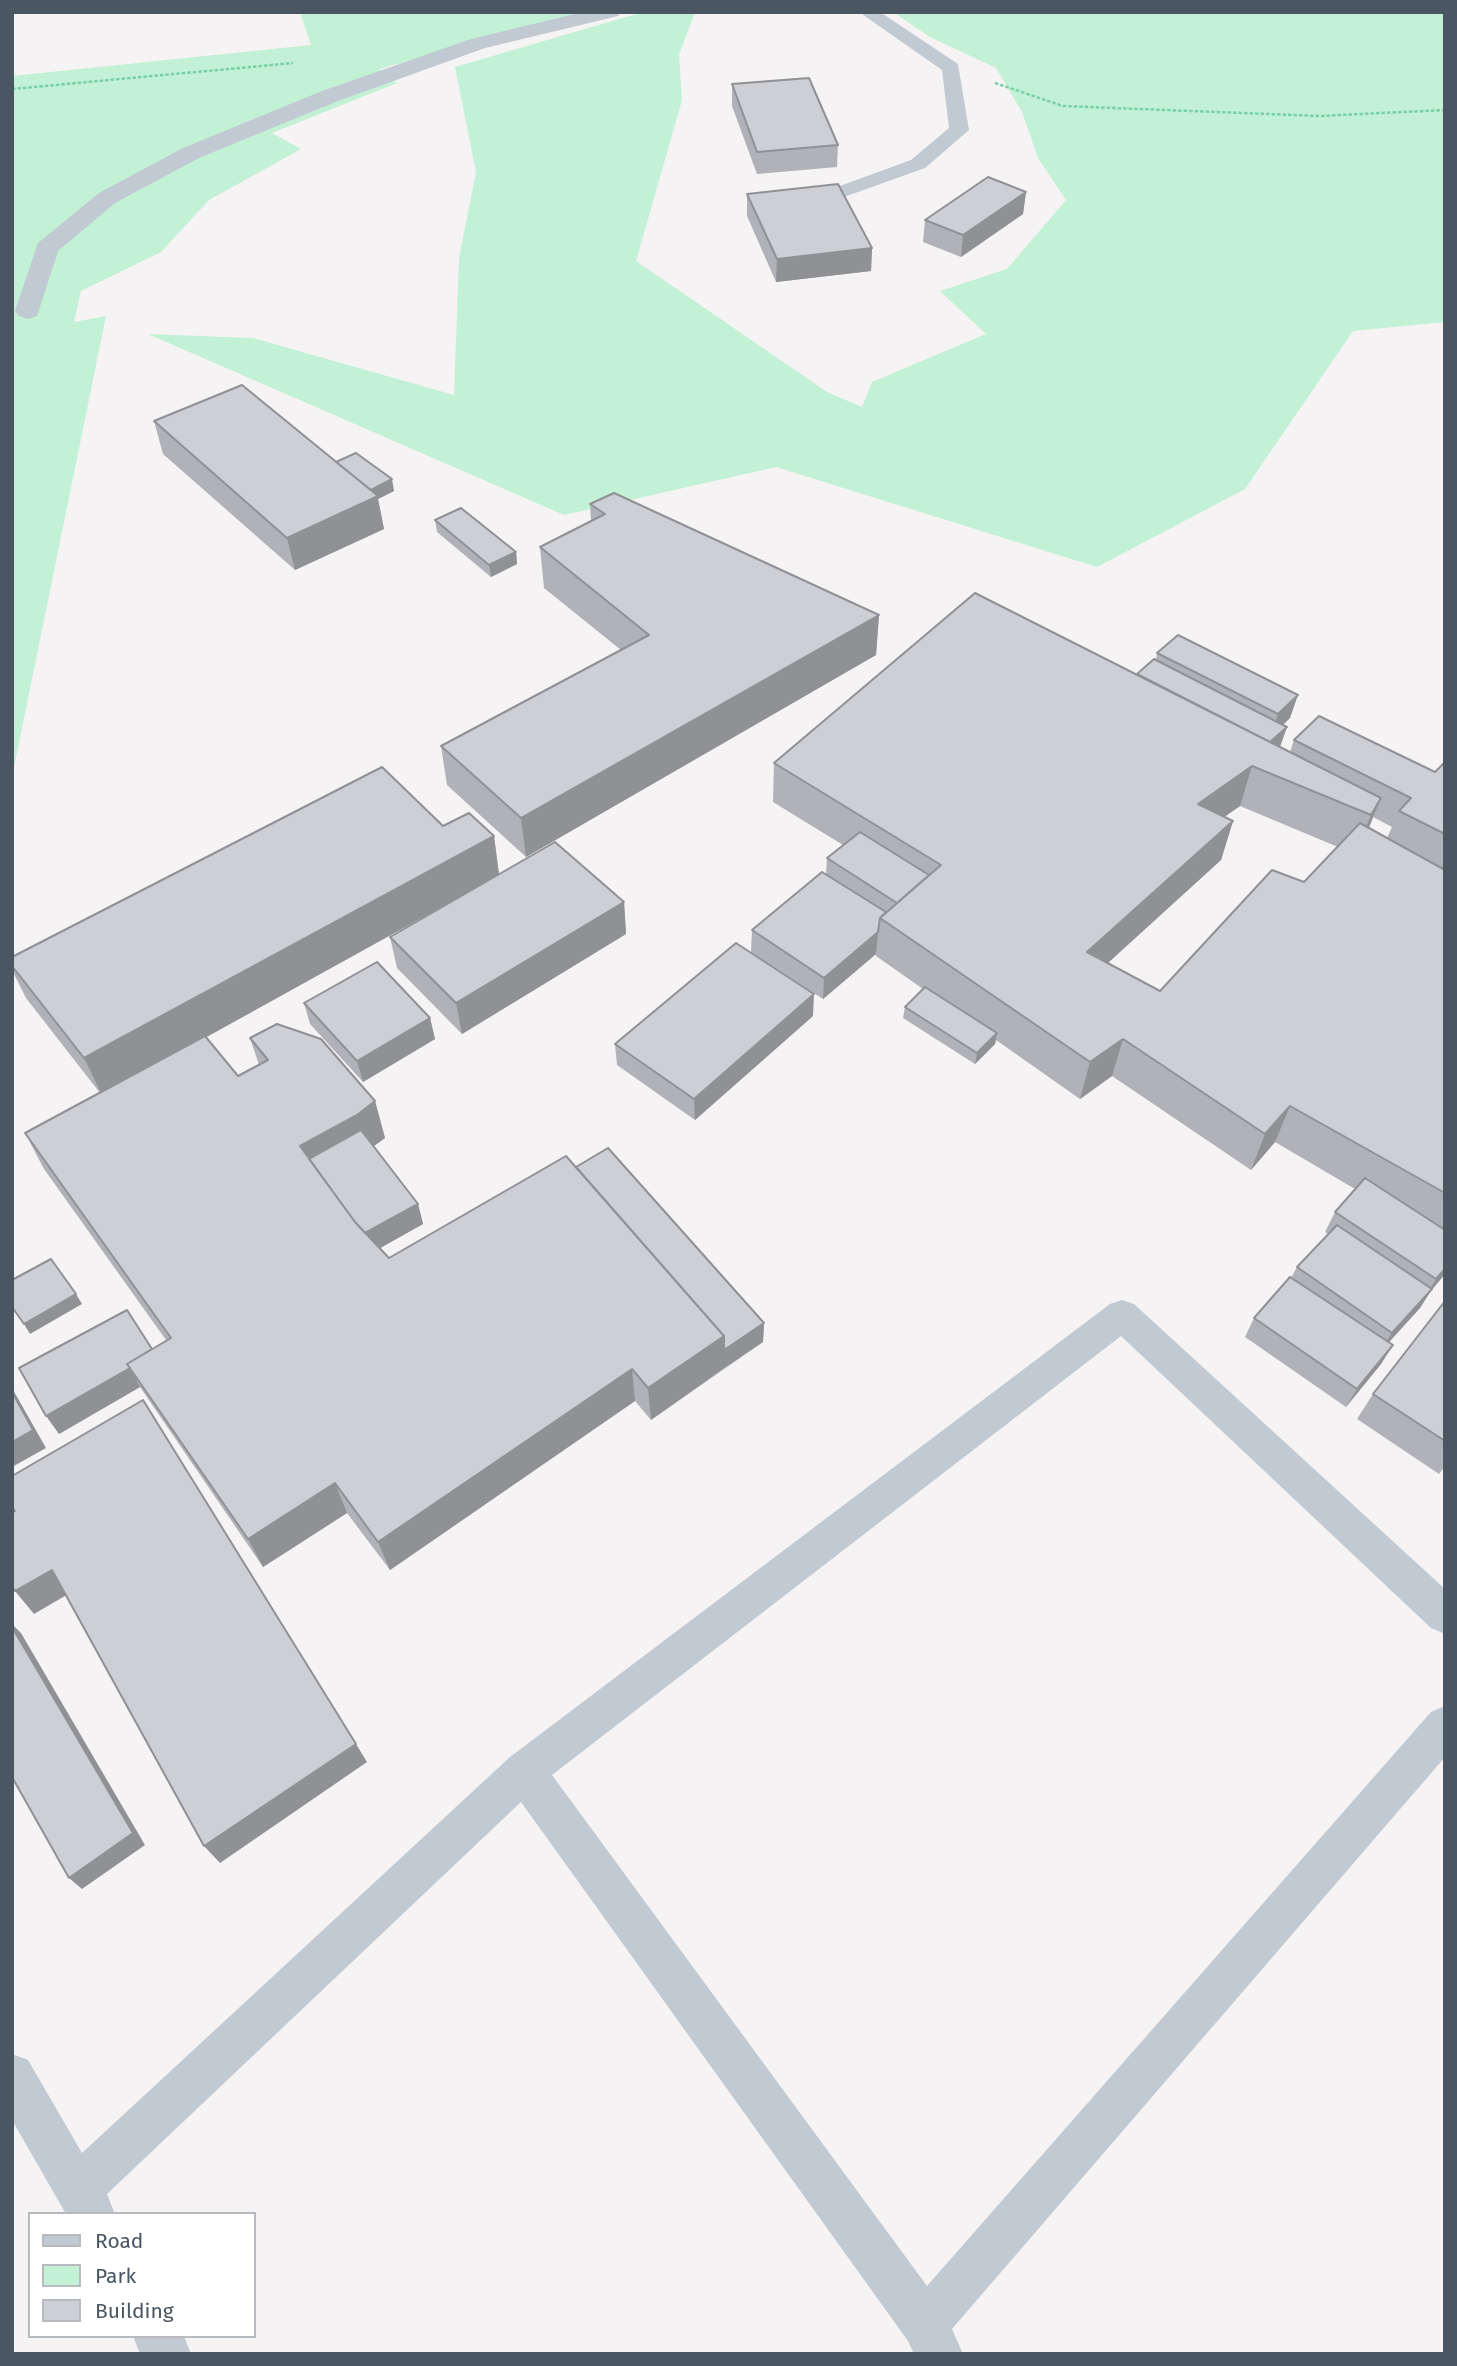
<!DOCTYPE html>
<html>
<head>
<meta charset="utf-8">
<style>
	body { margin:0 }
	#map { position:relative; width:1457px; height:2366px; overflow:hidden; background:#f5f3f3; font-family:"Fira Sans",sans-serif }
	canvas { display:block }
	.frame { position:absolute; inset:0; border:14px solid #4a5661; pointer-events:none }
	.legend { position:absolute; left:28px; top:2212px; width:228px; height:126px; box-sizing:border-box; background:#fff; border:2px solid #b7bbc0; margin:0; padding:9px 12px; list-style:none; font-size:21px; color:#4a5661 }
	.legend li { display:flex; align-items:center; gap:14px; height:35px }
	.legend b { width:35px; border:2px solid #b7bbc0 }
</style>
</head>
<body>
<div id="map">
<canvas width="1457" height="2366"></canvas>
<div class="frame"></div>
<ul class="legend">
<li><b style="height:9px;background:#c1cad2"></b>Road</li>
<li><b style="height:19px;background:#c3f1d5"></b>Park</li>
<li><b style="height:19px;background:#cdcfd5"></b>Building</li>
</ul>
</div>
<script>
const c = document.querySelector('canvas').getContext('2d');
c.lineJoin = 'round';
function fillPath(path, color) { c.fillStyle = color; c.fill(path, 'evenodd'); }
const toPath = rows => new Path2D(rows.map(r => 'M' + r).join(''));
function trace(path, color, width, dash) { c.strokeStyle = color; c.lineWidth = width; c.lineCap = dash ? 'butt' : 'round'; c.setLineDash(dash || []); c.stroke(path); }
fillPath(toPath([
	[300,12,586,12,379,69,397,83,272,133,301,149,209,200,161,252,81,291,74,322,106,316,12,777,12,76,311,45],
	[643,12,695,12,679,55,682,100,636,261,827,392,862,407,872,382,986,334,940,291,1007,269,1066,200,1038,158,1022,112,996,68,930,37,893,12,1445,12,1445,322,1353,331,1245,489,1097,567,776,467,564,515,148,334,253,338,454,395,459,258,476,172,455,67]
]), '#c3f1d5');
trace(toPath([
	[995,83,1063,106,1319,116,1445,110],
	[12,89,293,63]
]), '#7ad0a6', 2.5, [3.5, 2]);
fillPath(toPath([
	[859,12,880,12,958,64,969,130,925,168,844,197,837,195,834,191,837,187,911,160,949,128,942,70,859,12],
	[1122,1300,1134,1304,1445,1589,1445,1634,1431,1628,1121,1336,552,1775,927,2286,1431,1712,1445,1706,1445,1757,952,2329,963,2354,914,2354,908,2341,521,1802,107,2194,115,2214,66,2214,12,2120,12,2054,28,2060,82,2153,510,1757,1110,1304,1122,1300],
	[133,2336,184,2336,191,2354,140,2354,133,2336]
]), '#c1cad2');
fillPath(toPath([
	[583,12,621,12,618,16,485,48,338,101,199,158,115,203,58,251,37,316,28,319,19,316,15,311,38,243,99,193,183,148,322,91,471,39,583,12]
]), '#c1cad2');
fillPath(toPath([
	[732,84,838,145,837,167,757,174,732,106],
	[1026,192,1023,214,961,257,923,242,925,220],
	[747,194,872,248,871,271,776,282,747,216],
	[154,421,336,462,394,491,378,499,384,529,295,570,163,454],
	[590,504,879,615,876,655,526,857,447,785,441,746,621,650,544,588,540,547,591,521],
	[435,520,516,552,517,564,491,577,437,532],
	[1157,653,1290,718,1283,725,1287,727,1280,747,1290,752,1294,740,1435,772,1445,762,1445,1274,1430,1292,1420,1308,1389,1342,1393,1345,1381,1364,1346,1407,1245,1337,1254,1318,1291,1278,1297,1267,1328,1234,1325,1232,1335,1212,1355,1189,1275,1142,1251,1170,1112,1076,1080,1099,996,1040,995,1044,975,1064,903,1018,905,1007,923,989,876,956,876,954,823,999,751,952,752,930,826,874,827,858,843,845,773,802,774,763,1137,674,1156,660],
	[1240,806,1338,847,1304,882,1160,991,1108,963,1221,860,1233,821,1224,817],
	[1373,817,1392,827,1387,838,1369,828],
	[443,826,494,836,499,874,624,902,626,934,462,1034,397,968,390,937,463,895,206,1037,238,1076,259,1065,250,1038,375,1101,385,1138,374,1146,418,1204,423,1224,380,1248,389,1258,576,1167,764,1323,763,1342,651,1420,635,1401,390,1570,347,1513,263,1567,140,1387,59,1434,152,1349,166,1340,44,1169,25,1133,100,1093,26,998,12,970,12,957],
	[304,1003,430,1018,435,1039,363,1082,310,1024],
	[813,1016,695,1120,617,1065,615,1044],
	[1445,1301,1445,1466,1439,1474,1357,1419,1373,1394]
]), '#b0b2b7');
fillPath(toPath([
	[1026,192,1023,214,961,257,963,235],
	[872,248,871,271,776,282,777,259],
	[392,479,394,491,378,499,384,529,295,570,287,538,371,490],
	[516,552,517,564,491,577,489,565],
	[879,615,876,655,526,857,521,818],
	[1298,695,1290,718,1270,736,1278,714],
	[1287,727,1279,749,1267,745],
	[1252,766,1240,806,1187,843,1198,804],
	[1381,798,1365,837,1355,854,1371,815],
	[1233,821,1221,860,1078,990,1087,952],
	[494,836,499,875,102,1095,84,1058],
	[624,902,626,934,462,1034,456,1003],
	[878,932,876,954,823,999,824,978],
	[814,994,813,1016,695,1120,694,1099],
	[430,1018,435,1039,363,1082,357,1061],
	[997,1033,995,1044,975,1064,977,1053],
	[1123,1039,1112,1076,1080,1099,1090,1062],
	[375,1101,385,1138,367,1151,318,1178,300,1146],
	[1290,1106,1275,1142,1251,1170,1265,1134],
	[418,1204,423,1224,366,1256,359,1236],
	[1445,1269,1445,1274,1430,1292,1420,1308,1380,1352,1392,1333,1427,1294,1436,1279],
	[76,1294,82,1304,30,1334,24,1324],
	[764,1323,763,1342,724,1368,724,1350],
	[724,1336,724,1368,651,1420,648,1388],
	[1393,1345,1381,1364,1346,1407,1357,1389],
	[130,1368,140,1387,59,1434,46,1416],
	[632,1369,635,1401,390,1570,378,1542],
	[12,1388,46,1448,12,1467],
	[335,1483,347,1513,263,1567,248,1539],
	[52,1570,70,1593,34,1614,15,1591],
	[12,1624,21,1633,145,1845,82,1889,69,1878],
	[356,1744,367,1762,220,1863,204,1846]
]), '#909195');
const building = toPath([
	[809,78,838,145,757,152,732,84,809,78],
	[988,177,1026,192,963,235,925,220,988,177],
	[838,184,872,248,777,259,747,194,838,184],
	[242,385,378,496,287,538,154,421,242,385],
	[356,453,392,479,371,490,336,462,356,453],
	[614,493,879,615,521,818,441,746,649,635,540,547,605,514,590,504,614,493],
	[461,508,516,552,489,565,435,520,461,508],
	[975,593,1381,798,1371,815,1252,766,1198,804,1233,821,1087,952,1160,991,1272,870,1304,882,1360,823,1445,870,1445,1193,1290,1106,1265,1134,1123,1039,1090,1062,880,918,941,865,774,763,975,593],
	[1178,635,1298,695,1278,714,1157,653,1178,635],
	[1154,659,1287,727,1270,742,1137,674,1154,659],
	[1319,716,1435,772,1445,762,1445,834,1399,811,1411,798,1294,740,1319,716],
	[382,767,443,826,469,813,494,836,84,1058,12,966,12,957,382,767],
	[860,832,929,875,897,903,827,858,860,832],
	[555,842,624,902,456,1003,390,937,555,842],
	[822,872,886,912,880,918,878,932,824,978,752,930,822,872],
	[736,943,814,994,694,1099,615,1044,736,943],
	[377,962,430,1018,357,1061,304,1003,377,962],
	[925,987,997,1033,977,1053,905,1007,925,987],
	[277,1024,321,1039,375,1101,357,1115,300,1146,355,1222,389,1258,566,1156,724,1336,648,1388,632,1369,378,1542,335,1483,248,1539,127,1364,171,1338,25,1133,205,1036,238,1076,268,1060,250,1038,277,1024],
	[361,1130,418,1204,365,1233,355,1222,309,1159,361,1130],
	[608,1148,764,1323,724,1350,724,1336,576,1167,608,1148],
	[1365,1178,1445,1230,1445,1269,1436,1279,1335,1212,1365,1178],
	[1337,1225,1432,1289,1392,1333,1297,1267,1337,1225],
	[51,1259,76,1294,24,1324,12,1307,12,1280,51,1259],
	[1290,1277,1393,1345,1357,1389,1254,1318,1290,1277],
	[1445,1301,1445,1441,1373,1394,1445,1301],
	[127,1310,152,1349,127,1364,130,1368,46,1416,19,1368,127,1310],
	[12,1392,33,1430,12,1442,12,1392],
	[143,1400,356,1744,204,1846,52,1570,15,1591,12,1586,12,1513,15,1511,12,1507,12,1476,143,1400],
	[12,1627,133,1833,69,1878,12,1777,12,1627]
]);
fillPath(building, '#cdcfd5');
trace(building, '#909195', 2);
</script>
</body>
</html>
